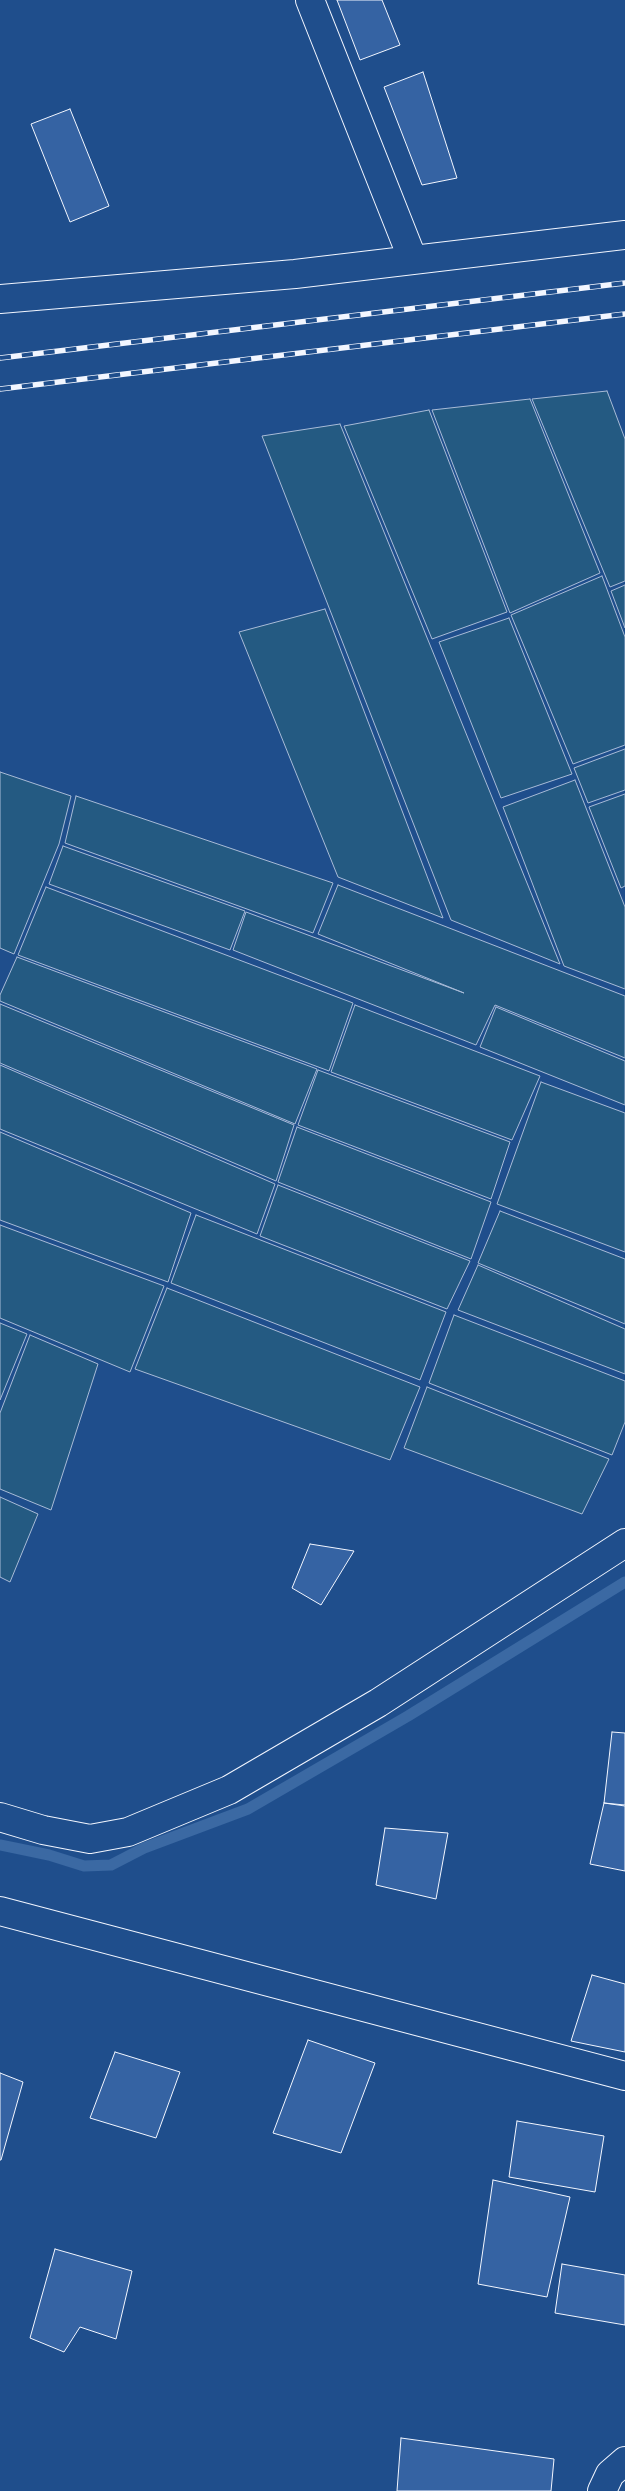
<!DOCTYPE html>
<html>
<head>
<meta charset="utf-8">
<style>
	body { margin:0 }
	canvas { display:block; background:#1f4e8c }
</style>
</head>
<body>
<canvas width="625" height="2491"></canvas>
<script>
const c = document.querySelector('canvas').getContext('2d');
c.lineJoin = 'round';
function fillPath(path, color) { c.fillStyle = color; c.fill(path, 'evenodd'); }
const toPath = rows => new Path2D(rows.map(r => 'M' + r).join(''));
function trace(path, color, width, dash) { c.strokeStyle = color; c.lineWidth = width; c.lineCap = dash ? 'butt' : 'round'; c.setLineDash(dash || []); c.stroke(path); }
const green = toPath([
	[607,391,625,439,625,581,610,587,532,399,607,391],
	[530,399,600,573,510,613,432,410,530,399],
	[429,410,507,612,432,639,344,426,429,410],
	[340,424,560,964,451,920,262,436,340,424],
	[602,576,625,637,625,745,573,764,511,615,602,576],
	[625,585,625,628,611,591,625,585],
	[325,609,443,918,338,877,239,632,325,609],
	[509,618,572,774,501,798,439,642,509,618],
	[625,749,625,790,588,803,574,768,625,749],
	[0,772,71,796,59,844,14,954,0,948,0,772],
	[575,780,625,907,625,989,564,966,503,807,575,780],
	[625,794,625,886,621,888,589,807,625,794],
	[76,796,333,883,313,933,65,843,76,796],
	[63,846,245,911,230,950,49,884,63,846],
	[338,885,625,996,625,1058,495,1005,476,1045,233,950,246,912,464,993,318,934,338,885],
	[46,887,353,1003,329,1071,18,955,46,887],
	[17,957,317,1069,295,1124,0,1001,0,995,17,957],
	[0,1004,294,1125,276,1181,0,1063,0,1004],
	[355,1005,540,1076,512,1140,331,1072,355,1005],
	[496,1007,625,1061,625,1105,480,1047,496,1007],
	[0,1065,275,1184,257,1234,0,1129,0,1065],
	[318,1070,510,1142,491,1199,298,1125,318,1070],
	[541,1082,625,1113,625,1252,497,1204,541,1082],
	[297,1127,491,1202,471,1259,278,1182,297,1127],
	[0,1132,191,1213,168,1282,0,1220,0,1132],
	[278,1185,470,1261,447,1309,260,1236,278,1185],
	[500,1211,625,1259,625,1324,478,1263,500,1211],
	[196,1215,446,1312,420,1380,171,1283,196,1215],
	[0,1225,164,1286,130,1372,0,1318,0,1225],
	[478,1265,625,1329,625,1374,458,1310,478,1265],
	[167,1288,420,1387,390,1460,135,1369,167,1288],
	[454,1315,625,1381,625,1422,612,1455,429,1383,454,1315],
	[0,1323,27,1334,0,1400,0,1323],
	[30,1335,98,1364,51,1510,0,1489,0,1413,30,1335],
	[427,1387,609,1459,582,1514,404,1448,427,1387],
	[0,1497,38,1514,10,1582,0,1577,0,1497]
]);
fillPath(green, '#245a82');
trace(green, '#a8bbd7', 1);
trace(toPath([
	[0,1845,49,1855,84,1866,111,1865,144,1848,248,1809,408,1716,625,1582]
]), '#3b69a3', 11);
const building = toPath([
	[337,0,382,0,400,45,360,60,337,0],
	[423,72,457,178,422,185,384,87,423,72],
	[70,109,109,206,70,222,31,124,70,109],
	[310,1544,354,1551,321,1605,292,1588,310,1544],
	[612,1732,625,1733,625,1805,604,1803,612,1732],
	[604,1803,625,1806,625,1871,590,1864,604,1803],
	[385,1828,448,1833,436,1899,376,1885,385,1828],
	[592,1975,625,1984,625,2052,571,2041,592,1975],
	[308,2040,375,2063,341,2153,273,2133,308,2040],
	[115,2052,180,2072,156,2138,90,2118,115,2052],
	[0,2073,23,2082,1,2160,0,2160,0,2073],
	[517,2121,604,2136,595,2192,509,2177,517,2121],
	[493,2180,570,2197,547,2297,478,2284,493,2180],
	[55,2249,132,2271,116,2339,80,2327,64,2352,30,2338,55,2249],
	[562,2264,625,2275,625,2325,555,2313,562,2264],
	[401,2438,554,2459,551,2491,397,2491,401,2438]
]);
fillPath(building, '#3563a3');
trace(building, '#f2f6ff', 1);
const minor = toPath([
	[310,0,413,260],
	[0,299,295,274,625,235],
	[0,1817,43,1830,90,1839,128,1832,229,1790,378,1703,625,1543],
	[0,1911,625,2076],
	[602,2491,610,2474,625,2461]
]);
trace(minor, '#f2f6ff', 30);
trace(minor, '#1f4e8c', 28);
const rail = toPath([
	[0,358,625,283],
	[0,389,625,314]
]);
trace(rail, '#f2f6ff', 5.5);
trace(rail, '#1f4e8c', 4, [11]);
</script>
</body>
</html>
